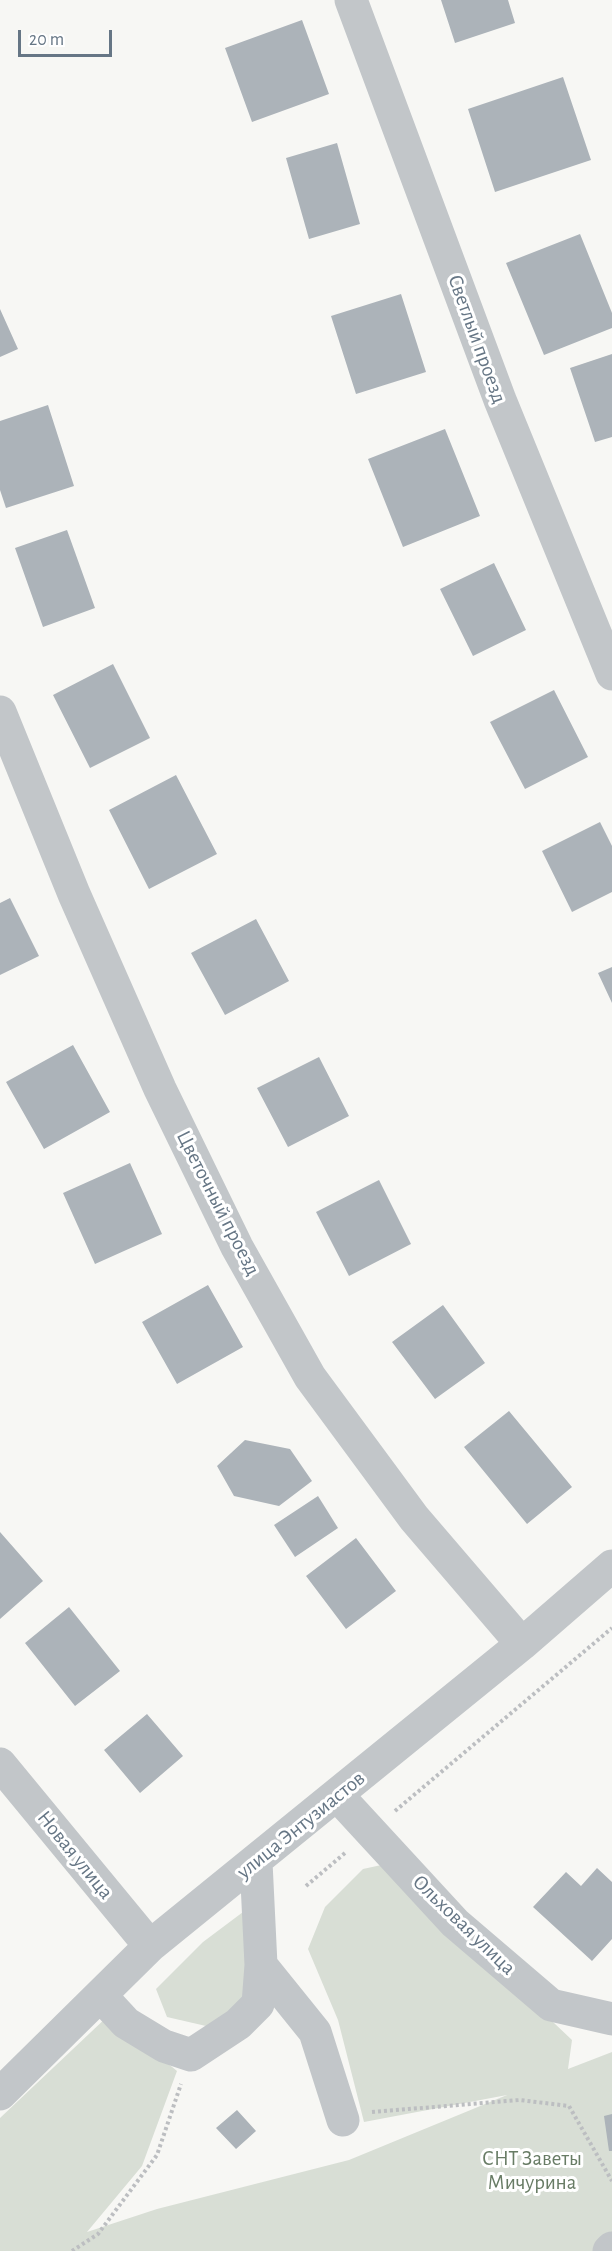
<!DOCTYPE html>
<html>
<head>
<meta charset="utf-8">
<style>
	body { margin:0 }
	#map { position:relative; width:612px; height:2251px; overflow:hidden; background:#f7f7f4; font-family:"Alegreya Sans",sans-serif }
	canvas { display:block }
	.scale { position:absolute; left:18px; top:30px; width:94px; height:27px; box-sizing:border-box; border:3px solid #667685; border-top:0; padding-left:8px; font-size:18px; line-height:21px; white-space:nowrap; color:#667685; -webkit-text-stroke:4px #fff; paint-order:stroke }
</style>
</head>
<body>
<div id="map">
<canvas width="612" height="2251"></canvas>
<div class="scale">20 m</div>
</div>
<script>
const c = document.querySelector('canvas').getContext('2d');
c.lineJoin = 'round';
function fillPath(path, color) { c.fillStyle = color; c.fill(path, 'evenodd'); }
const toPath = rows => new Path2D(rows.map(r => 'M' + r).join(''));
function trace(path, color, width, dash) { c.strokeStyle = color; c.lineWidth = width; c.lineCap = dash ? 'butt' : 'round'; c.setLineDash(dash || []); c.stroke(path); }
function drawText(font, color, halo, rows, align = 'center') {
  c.font = font + ' "Alegreya Sans",sans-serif'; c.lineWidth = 6; c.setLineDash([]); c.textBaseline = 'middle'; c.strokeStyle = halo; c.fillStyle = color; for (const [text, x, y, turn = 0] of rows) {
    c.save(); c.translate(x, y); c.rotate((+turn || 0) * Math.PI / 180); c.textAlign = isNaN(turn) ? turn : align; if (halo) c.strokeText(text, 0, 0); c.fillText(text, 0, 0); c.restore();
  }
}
fillPath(toPath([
	[386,1864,572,2040,568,2069,612,2052,612,2251,0,2251,0,2118,109,2015,177,2071,142,2166,87,2232,157,2209,349,2160,507,2095,364,2122,338,2020,308,1949,325,1907,363,1869],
	[243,1912,247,1991,235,2011,206,2026,167,2017,156,1989,203,1942]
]), '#d8ded5');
fillPath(toPath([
	[441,0,508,0,515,23,455,43],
	[302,20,329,94,252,122,225,48],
	[563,77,591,160,495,192,468,109],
	[337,143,360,224,309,239,286,158],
	[580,234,612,313,612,328,544,355,506,263],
	[401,294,426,372,356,394,331,316],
	[0,309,18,349,0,357],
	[612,354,612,437,595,442,570,368],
	[48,405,74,486,6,508,0,490,0,421],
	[445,429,480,516,403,547,368,459],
	[67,530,95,608,43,627,15,548],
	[494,563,526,630,473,656,440,589],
	[113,664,150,738,90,768,53,695],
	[554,690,588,757,525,789,490,722],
	[176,775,217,854,149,889,109,810],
	[600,822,612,846,612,892,572,912,542,851],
	[10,898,39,956,0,975,0,903],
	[256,919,289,981,225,1015,191,953],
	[612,967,612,1003,598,973],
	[73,1045,110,1112,44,1149,6,1082],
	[319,1057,349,1116,288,1147,257,1088],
	[130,1163,162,1234,95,1264,63,1193],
	[379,1180,411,1244,349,1276,316,1212],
	[208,1285,243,1347,177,1384,142,1322],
	[443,1305,485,1363,435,1399,392,1342],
	[509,1411,572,1487,527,1524,464,1447],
	[245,1440,290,1449,312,1481,279,1506,234,1496,217,1466],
	[318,1496,338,1528,295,1557,274,1525],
	[0,1532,43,1581,0,1619],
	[356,1538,396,1591,346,1629,306,1576],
	[69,1607,120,1671,75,1706,25,1643],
	[147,1714,183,1756,140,1793,104,1750],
	[597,1868,612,1882,612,1939,592,1961,533,1907,566,1872,581,1886],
	[237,2110,256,2131,236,2149,216,2128],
	[612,2114,612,2151,609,2151,604,2116]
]), '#acb3b9');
trace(toPath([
	[395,1811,612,1628],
	[306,1886,345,1853],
	[372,2112,520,2100,569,2106,612,2181],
	[72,2251,98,2234,157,2155,181,2084]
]), '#bcbec1', 4, [3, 3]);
trace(toPath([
	[351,0,500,400,612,674],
	[0,712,74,894,160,1089,237,1247,310,1377,414,1518,522,1644],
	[0,1764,150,1946],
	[337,1795,455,1923,551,2005,612,2019],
	[261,1965,315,2032,343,2120],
	[101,1996,126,2023,164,2046,191,2055,238,2024,258,2004,261,1965,256,1862],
	[0,2094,150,1946,522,1644,612,1566],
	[609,2251,612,2248]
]), '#c2c6c9', 33);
drawText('21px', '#667685', '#fff', [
	["Светлый проезд",477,339,70],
	["Цветочный проезд",218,1203,63],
	["улица Энтузиастов",301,1825,-39],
	["Новая улица",75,1855,51],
	["Ольховая улица",464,1925,44]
]);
drawText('21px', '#687c65', '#fff', [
	["СНТ Заветы",532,2159],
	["Мичурина",532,2183]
]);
</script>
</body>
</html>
